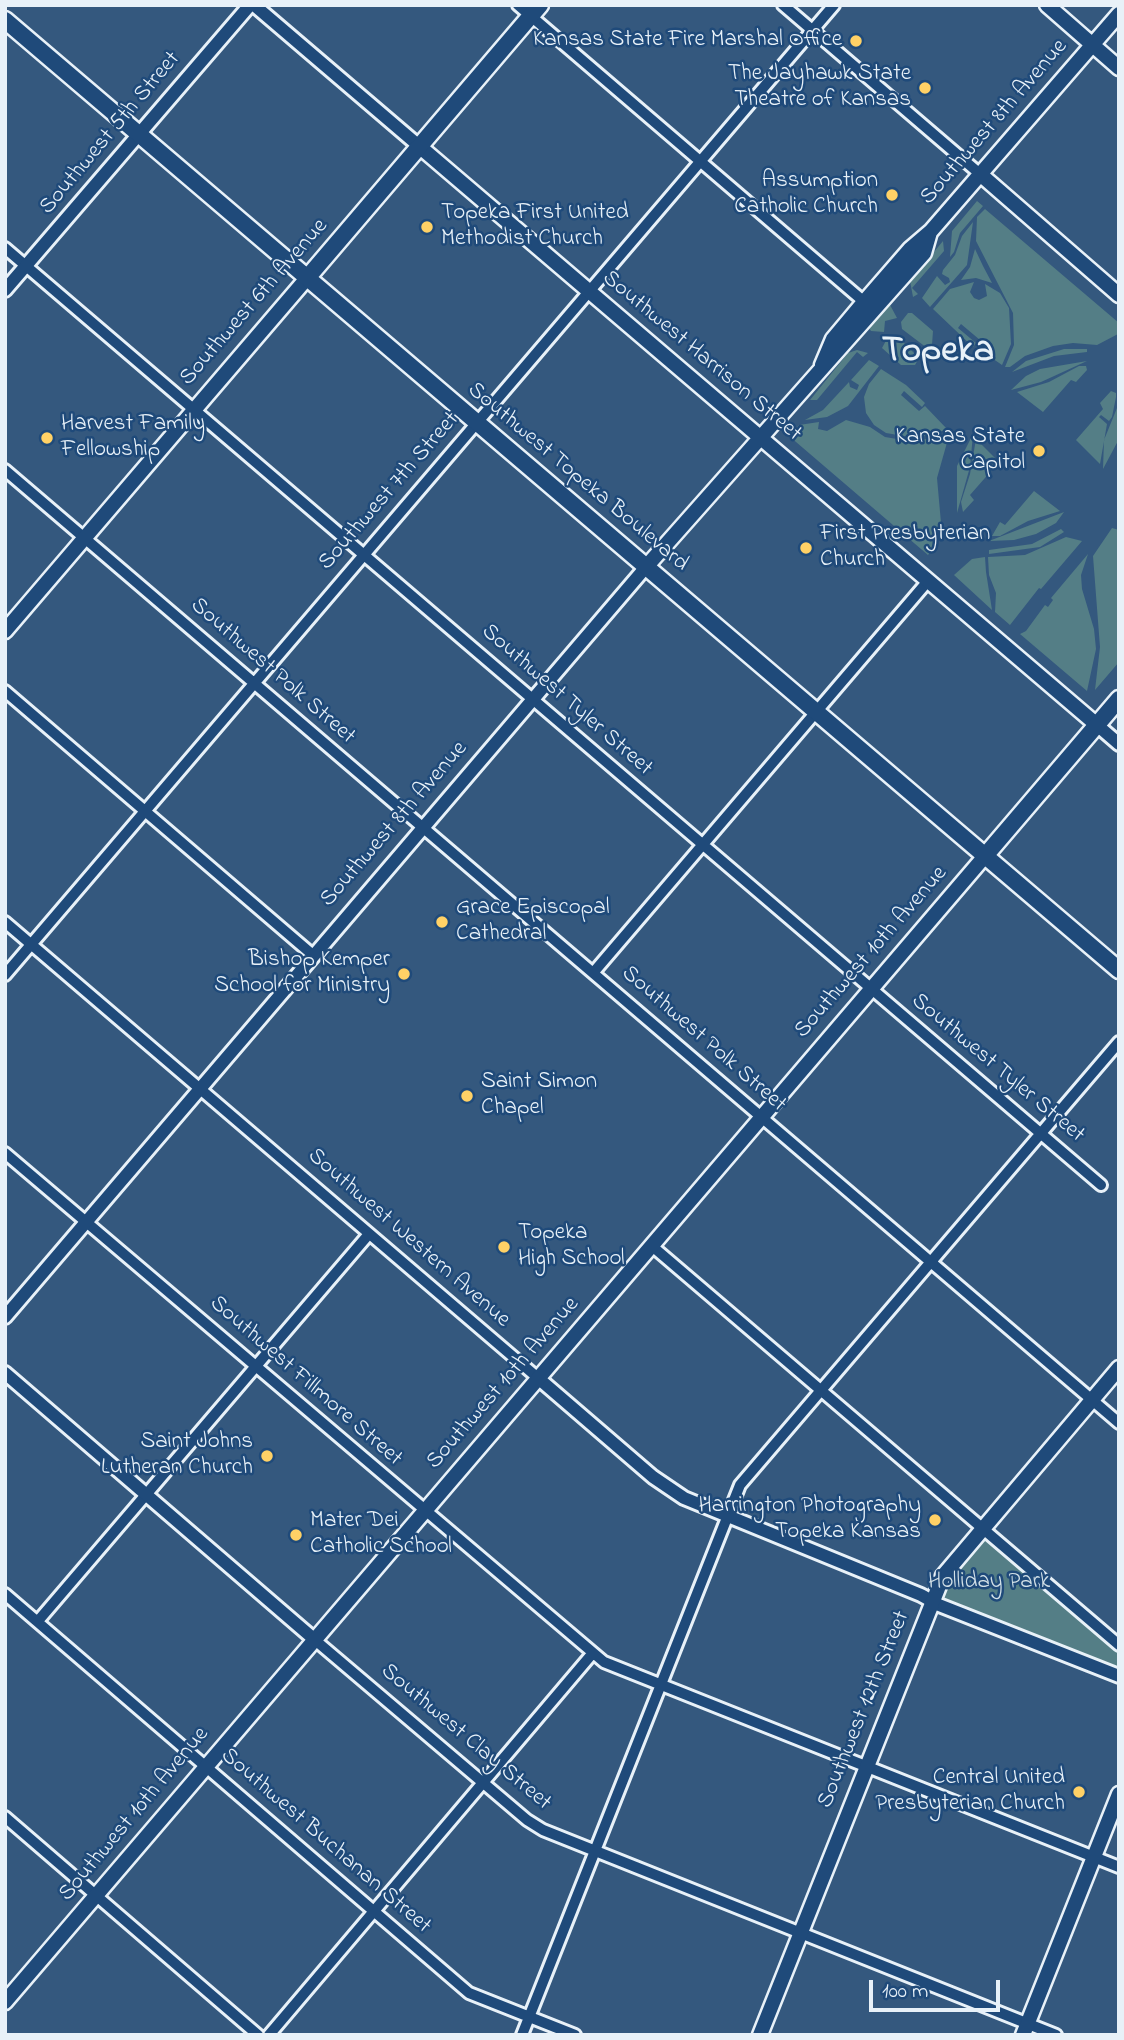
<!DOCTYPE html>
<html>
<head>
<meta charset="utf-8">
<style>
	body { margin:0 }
	#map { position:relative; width:1124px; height:2040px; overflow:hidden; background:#34587e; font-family:"Indie Flower",sans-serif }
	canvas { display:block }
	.frame { position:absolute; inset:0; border:7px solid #e8f1f8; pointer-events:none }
	.scale { position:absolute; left:869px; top:1980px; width:131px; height:32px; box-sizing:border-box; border:4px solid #e8f1f8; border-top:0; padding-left:9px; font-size:21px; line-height:24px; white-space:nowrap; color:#e8f1f8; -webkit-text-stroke:5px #1f4a7a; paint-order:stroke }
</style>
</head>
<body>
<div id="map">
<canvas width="1124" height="2040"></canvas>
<div class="frame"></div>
<div class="scale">100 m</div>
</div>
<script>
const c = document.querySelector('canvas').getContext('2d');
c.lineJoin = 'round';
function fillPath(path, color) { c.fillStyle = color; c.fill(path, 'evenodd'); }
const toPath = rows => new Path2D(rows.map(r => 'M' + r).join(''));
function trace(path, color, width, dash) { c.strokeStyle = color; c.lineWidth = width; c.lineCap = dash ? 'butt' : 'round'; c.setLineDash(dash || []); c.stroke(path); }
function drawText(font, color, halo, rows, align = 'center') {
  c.font = font + ' "Indie Flower",sans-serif'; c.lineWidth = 5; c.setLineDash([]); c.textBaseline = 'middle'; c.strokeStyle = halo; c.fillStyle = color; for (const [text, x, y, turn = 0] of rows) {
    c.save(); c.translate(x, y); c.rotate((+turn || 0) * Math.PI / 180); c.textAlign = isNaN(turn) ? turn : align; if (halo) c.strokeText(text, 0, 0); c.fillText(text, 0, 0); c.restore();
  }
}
fillPath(toPath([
	[977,201,983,206,960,233,954,252,950,257,952,231],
	[985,209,1119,323,1118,334,1097,345,1073,343,1053,346,1025,356,1010,367,1005,367,1014,345,1013,313,976,241,977,217],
	[973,222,967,265,930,307,922,298,937,276,945,285,950,282,949,278,942,274,943,270,955,255,962,236],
	[943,241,944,251,912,288,918,294,913,297,910,281],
	[975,249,983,266,992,283,976,278,961,280,970,267],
	[974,282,970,292,974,298,979,300,987,296,985,284,1000,293,1009,308,1011,344,1002,365,976,347,980,340,961,324,958,328,976,343,973,347,933,309,950,289],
	[889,303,897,318,885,321,884,332,871,331,869,328],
	[908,313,912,313,933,331,932,345,927,348,902,329,901,322],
	[889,335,896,335,919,358,915,365,901,365,882,348],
	[1064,349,1087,349,1087,352,1054,356,1012,372,1026,361],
	[857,350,868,353,863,357,857,352,817,400,810,400,848,353],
	[869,360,879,366,848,406,827,417,805,420,823,410,849,382,850,387,857,390,859,385,851,380],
	[1087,361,1041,382,1011,390,1026,376,1040,369],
	[1079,366,1086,366,1087,370,1076,382,1071,380,1043,412,1017,392,1049,382],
	[881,369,906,385,925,403,922,407,904,391,901,395,919,411,925,406,947,429,932,435,910,437,886,433,874,425,866,413,864,397,869,384],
	[1119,390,1119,439,1103,469,1104,440,1117,408],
	[1111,391,1116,393,1116,397,1112,417,1109,421,1101,415,1099,417,1107,424,1100,464,1076,440,1103,409,1100,403],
	[846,420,870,427,885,437,903,440,931,439,950,432,937,478,942,534,928,555,789,436,799,425,819,422,818,429,827,431],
	[973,434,970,467,957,513,957,466],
	[976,439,999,462,970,495,974,500,963,512,961,502,970,474],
	[1034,491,1060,511,1028,521,1000,536,992,536,1000,522,1005,525],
	[1064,512,1056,523,1036,534,1014,540,989,541],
	[1112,528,1119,530,1119,662,1095,690,1100,647,1093,556],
	[1061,529,1064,532,1040,547,989,554,989,550,1032,544],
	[1066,537,1082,541,1041,589,1039,588,1010,625,995,612,996,593,989,575,988,557,1025,555],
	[1088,554,1081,575,1082,589,1094,629,1096,649,1087,691,1020,634,1026,631,1045,605,1048,607,1053,600,1051,598],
	[985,557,986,572,992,610,954,575,972,559],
	[984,1538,1119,1652,1119,1670,944,1599,943,1593,954,1574]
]), '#547e86');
const minor = toPath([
	[518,5,869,306],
	[783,5,980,174],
	[5,248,1101,1185],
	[5,470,1119,1423],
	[5,691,314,956],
	[5,922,538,1378],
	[593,973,928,581],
	[5,975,834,5],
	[5,1153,604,1662,1119,1867],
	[652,1246,1119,1645],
	[5,1594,469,1993,575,2035],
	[38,1621,369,1234],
	[315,1640,527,1820,543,1830,1056,2035],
	[5,1817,258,2035],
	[269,2035,592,1654],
	[522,2035,740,1485,1119,1042]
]);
const tertiary = toPath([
	[254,5,419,146],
	[5,290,250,5],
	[1097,725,1119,744],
	[5,1317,646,567],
	[5,1373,315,1640],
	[538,1378,653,1477,684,1498,921,1595,939,1605,1119,1676]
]);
const secondary = toPath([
	[1047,5,1119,68],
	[419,146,1097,725],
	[980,174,1119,295],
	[822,365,833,339,864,302,910,249,931,231,1119,14],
	[646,567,924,253,930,232],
	[5,631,308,277],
	[5,2002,985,856],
	[760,2035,943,1576,1119,1368],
	[1023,2035,1119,1794]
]);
const primary = toPath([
	[5,20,1119,970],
	[308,277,540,5],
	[985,856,1119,699]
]);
trace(minor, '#e8f1f8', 16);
trace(tertiary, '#e8f1f8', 18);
trace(secondary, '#e8f1f8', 19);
trace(primary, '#e8f1f8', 21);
trace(minor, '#1f4a7a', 10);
trace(tertiary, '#1f4a7a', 12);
trace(secondary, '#1f4a7a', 14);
trace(primary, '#1f4a7a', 16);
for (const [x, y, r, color] of [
	[856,41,7,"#ffd166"],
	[925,88,7,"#ffd166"],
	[892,195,7,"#ffd166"],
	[427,227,7,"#ffd166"],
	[47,438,7,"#ffd166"],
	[1039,451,7,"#ffd166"],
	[806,548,7,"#ffd166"],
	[442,922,7,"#ffd166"],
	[404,974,7,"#ffd166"],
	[467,1096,7,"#ffd166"],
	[504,1247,7,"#ffd166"],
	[267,1456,7,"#ffd166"],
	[935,1520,7,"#ffd166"],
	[296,1535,7,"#ffd166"],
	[1079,1792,7,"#ffd166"]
]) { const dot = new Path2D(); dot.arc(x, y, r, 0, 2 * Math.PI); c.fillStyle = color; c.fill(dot); trace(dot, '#1f4a7a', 2.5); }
drawText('23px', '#e8f1f8', '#1f4a7a', [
	["Kansas State Fire Marshal Office",842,41],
	["The Jayhawk State",911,75],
	["Theatre of Kansas",911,101],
	["Assumption",878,182],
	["Catholic Church",878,208],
	["Topeka First United",441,214,"left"],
	["Methodist Church",441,240,"left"],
	["Harvest Family",61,425,"left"],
	["Fellowship",61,451,"left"],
	["Kansas State",1025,438],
	["Capitol",1025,464],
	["First Presbyterian",820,535,"left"],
	["Church",820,561,"left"],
	["Grace Episcopal",456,909,"left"],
	["Cathedral",456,935,"left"],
	["Bishop Kemper",390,961],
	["School for Ministry",390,987],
	["Saint Simon",481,1083,"left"],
	["Chapel",481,1109,"left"],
	["Topeka",518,1234,"left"],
	["High School",518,1260,"left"],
	["Saint Johns",253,1443],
	["Lutheran Church",253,1469],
	["Harrington Photography",921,1507],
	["Topeka Kansas",921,1533],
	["Mater Dei",310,1522,"left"],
	["Catholic School",310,1548,"left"],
	["Central United",1065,1779],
	["Presbyterian Church",1065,1805]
], 'right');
drawText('23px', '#e8f1f8', '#1f4a7a', [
	["Southwest 8th Avenue",995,123,-49],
	["Southwest 5th Street",111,134,-50],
	["Southwest 6th Avenue",255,303,-49],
	["Southwest Harrison Street",701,357,40],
	["Southwest Topeka Boulevard",577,478,40],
	["Southwest 7th Street",390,492,-49],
	["Southwest Polk Street",272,672,41],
	["Southwest Tyler Street",566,701,41],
	["Southwest 8th Avenue",395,825,-49],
	["Southwest 10th Avenue",872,953,-49],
	["Southwest Polk Street",703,1040,41],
	["Southwest Tyler Street",997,1069,40],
	["Southwest Western Avenue",408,1239,41],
	["Southwest Fillmore Street",305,1382,41],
	["Southwest 10th Avenue",504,1384,-49],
	["Southwest 12th Street",865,1710,-68],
	["Southwest Clay Street",465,1738,40],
	["Southwest 10th Avenue",135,1815,-50],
	["Southwest Buchanan Street",325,1842,41]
]);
drawText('23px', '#d2e0e7', '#1f4a7a', [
	["Holliday Park",989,1583]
]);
drawText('bold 37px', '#e8f1f8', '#1f4a7a', [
	["Topeka",938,354]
]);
</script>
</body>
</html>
